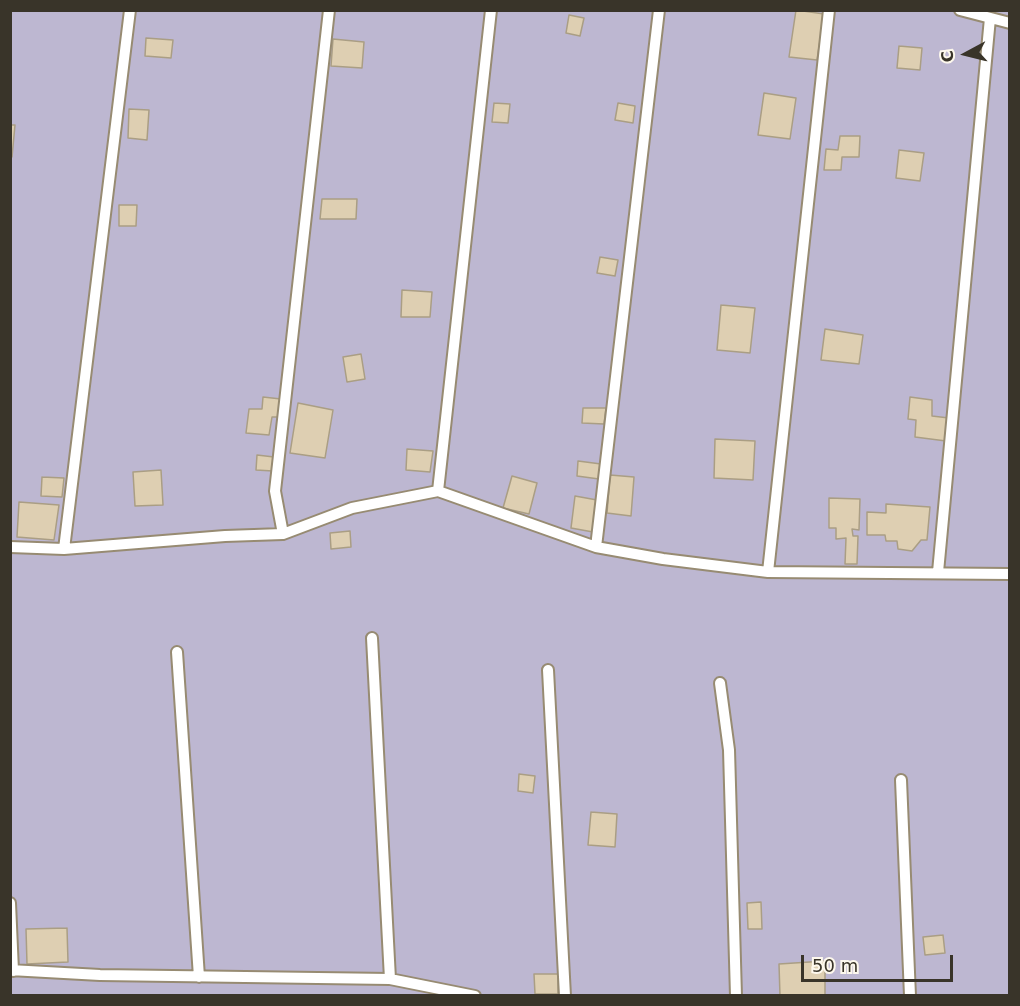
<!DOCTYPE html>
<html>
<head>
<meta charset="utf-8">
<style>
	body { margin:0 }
	#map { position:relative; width:1020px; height:1006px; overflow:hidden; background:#f7eacf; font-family:"DejaVu Sans",sans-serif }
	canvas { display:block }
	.frame { position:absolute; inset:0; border:12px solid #393429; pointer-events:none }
	.north { position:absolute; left:936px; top:24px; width:60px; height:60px; -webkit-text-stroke:4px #fdf8ed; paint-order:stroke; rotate:263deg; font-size:16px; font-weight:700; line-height:24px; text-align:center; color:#393429 }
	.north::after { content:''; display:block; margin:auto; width:21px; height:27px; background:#393429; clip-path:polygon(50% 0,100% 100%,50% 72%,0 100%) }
	.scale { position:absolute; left:801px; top:955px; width:152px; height:27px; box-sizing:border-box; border:3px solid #393429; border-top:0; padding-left:8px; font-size:18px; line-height:21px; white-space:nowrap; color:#393429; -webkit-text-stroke:4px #fdf8ed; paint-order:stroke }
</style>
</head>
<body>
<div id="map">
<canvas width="1020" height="1006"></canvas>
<div class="frame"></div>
<div class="north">С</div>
<div class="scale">50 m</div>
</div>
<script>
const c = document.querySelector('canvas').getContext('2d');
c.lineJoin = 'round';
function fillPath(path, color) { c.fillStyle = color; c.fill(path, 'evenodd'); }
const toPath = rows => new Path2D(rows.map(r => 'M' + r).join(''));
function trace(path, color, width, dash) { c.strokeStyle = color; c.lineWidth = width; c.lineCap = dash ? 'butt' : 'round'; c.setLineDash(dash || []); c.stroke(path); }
fillPath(toPath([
	[11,11,1009,11,1009,995,11,995]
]), '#bdb7d1');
const building = toPath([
	[796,10,824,14,817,60,789,57,796,10],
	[569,15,584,18,580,36,566,33,569,15],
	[146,38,173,40,171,58,145,56,146,38],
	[333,39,364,42,362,68,331,66,333,39],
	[899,46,922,48,920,70,897,68,899,46],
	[764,93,796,98,790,139,758,135,764,93],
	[494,103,510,104,508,123,492,122,494,103],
	[618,103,635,106,633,123,615,120,618,103],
	[129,109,149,110,147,140,128,138,129,109],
	[10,125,15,125,12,157,10,157,10,125],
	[840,136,860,136,859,157,842,157,841,170,824,170,826,149,838,150,840,136],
	[899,150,924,153,920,181,896,178,899,150],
	[322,199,357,199,356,219,320,219,322,199],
	[119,205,137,205,136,226,119,226,119,205],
	[600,257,618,260,615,276,597,273,600,257],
	[402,290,432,292,430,317,401,317,402,290],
	[721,305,755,308,750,353,717,350,721,305],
	[825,329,863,335,859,364,821,360,825,329],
	[361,354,365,379,347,382,343,357,361,354],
	[263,397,281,399,278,417,272,417,269,435,246,433,249,409,262,409,263,397],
	[910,397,932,400,932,416,949,418,946,441,915,437,916,420,908,419,910,397],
	[298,403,333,410,325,458,290,453,298,403],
	[583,408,606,408,604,424,582,423,583,408],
	[715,439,755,441,753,480,714,478,715,439],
	[407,449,433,451,430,472,406,470,407,449],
	[257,455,274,457,273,471,256,470,257,455],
	[578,461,601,464,599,479,577,476,578,461],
	[161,470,163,505,135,506,133,472,161,470],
	[610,475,634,477,631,516,607,513,610,475],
	[512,476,537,483,529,514,503,508,512,476],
	[42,477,64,478,62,497,41,496,42,477],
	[575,496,597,500,593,532,571,528,575,496],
	[829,498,860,499,859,530,852,529,853,536,858,536,857,564,845,564,846,538,836,539,836,528,829,528,829,498],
	[19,502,59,505,54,540,17,537,19,502],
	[886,504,930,507,927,540,921,540,912,551,898,549,897,541,886,541,885,535,867,535,867,512,886,513,886,504],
	[350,531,351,547,331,549,330,533,350,531],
	[519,774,535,776,533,793,518,791,519,774],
	[591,812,617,814,615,847,588,845,591,812],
	[761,902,762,929,748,929,747,903,761,902],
	[67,928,68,962,27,964,26,929,67,928],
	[943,935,945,953,925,955,923,937,943,935],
	[825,961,825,996,780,996,779,964,825,961],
	[534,974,558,974,558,994,535,994,534,974]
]);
fillPath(building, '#decfb2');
trace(building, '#aa9e84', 1.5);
const service = toPath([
	[960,10,1010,23],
	[438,491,491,10],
	[283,534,275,491,329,10],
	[10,547,64,549,225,536,283,534,352,508,438,491,596,547,663,559,768,572,1010,574],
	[596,547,659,10],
	[64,549,130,10],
	[768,572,829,10],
	[938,572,990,18],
	[372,638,390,979],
	[177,652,199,977],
	[548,670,565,996],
	[720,683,729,750,736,996],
	[901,780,910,996],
	[10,903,13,971],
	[10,970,100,975,390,979,475,996]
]);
trace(service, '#978b72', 14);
trace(service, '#fff', 10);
</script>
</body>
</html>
